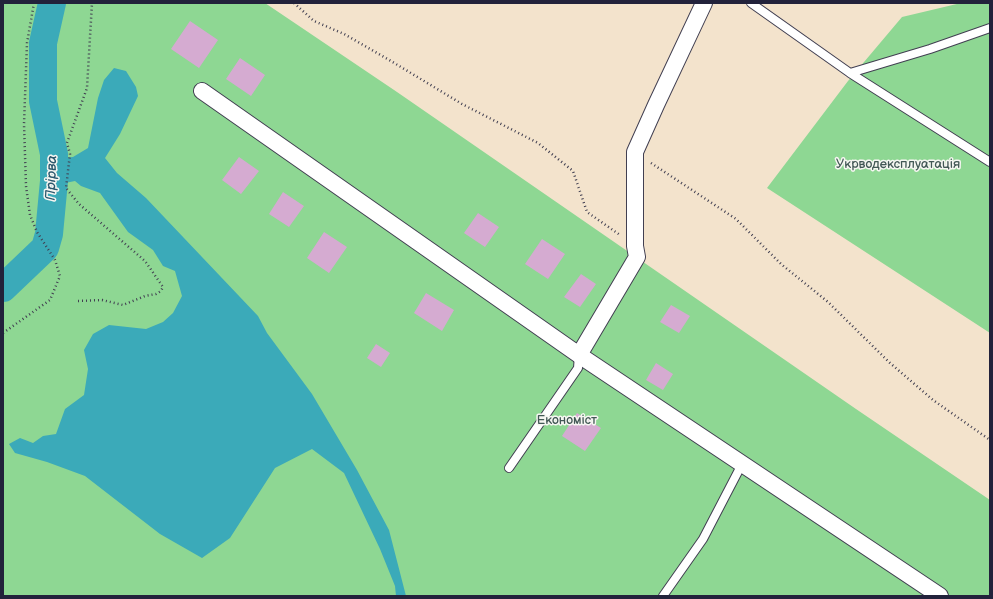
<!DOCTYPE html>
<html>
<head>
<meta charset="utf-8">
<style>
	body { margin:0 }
	#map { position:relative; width:993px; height:599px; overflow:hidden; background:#f3e3cc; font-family:"Balsamiq Sans",sans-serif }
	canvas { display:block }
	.frame { position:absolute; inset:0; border:4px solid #22223b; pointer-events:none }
</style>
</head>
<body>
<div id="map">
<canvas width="993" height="599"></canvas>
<div class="frame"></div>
</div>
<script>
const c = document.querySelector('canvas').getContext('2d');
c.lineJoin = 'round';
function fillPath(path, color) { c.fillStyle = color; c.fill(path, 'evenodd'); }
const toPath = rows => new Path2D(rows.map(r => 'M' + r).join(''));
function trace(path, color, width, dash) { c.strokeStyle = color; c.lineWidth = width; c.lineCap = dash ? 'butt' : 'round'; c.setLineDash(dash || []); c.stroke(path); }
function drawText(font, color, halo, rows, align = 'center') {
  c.font = font + ' "Balsamiq Sans",sans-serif'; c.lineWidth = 3; c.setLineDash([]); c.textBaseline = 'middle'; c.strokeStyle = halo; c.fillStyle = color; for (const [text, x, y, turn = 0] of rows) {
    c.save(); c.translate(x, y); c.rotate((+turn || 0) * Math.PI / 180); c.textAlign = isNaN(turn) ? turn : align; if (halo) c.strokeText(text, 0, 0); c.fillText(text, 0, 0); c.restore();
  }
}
fillPath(toPath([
	[3,3,265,3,397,92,856,409,990,500,990,596,3,596],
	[961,3,990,3,990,333,767,188,848,81,902,17]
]), '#8ed793');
fillPath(toPath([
	[114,68,126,71,136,87,138,96,120,134,105,158,117,173,146,198,258,316,267,333,312,394,357,470,389,530,406,596,396,596,395,586,380,549,344,473,312,449,275,468,230,538,202,558,160,534,85,476,47,462,15,453,9,444,20,438,33,443,43,436,56,434,65,409,84,395,88,369,84,350,93,334,109,325,146,329,163,322,173,313,182,296,175,271,163,266,153,250,128,232,100,193,81,186,75,181,60,184,54,181,54,154,62,158,73,157,88,148,98,98,104,80]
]), '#3baab9');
trace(toPath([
	[3,288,45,248,49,234,54,181,54,154,43,101,43,43,52,3]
]), '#3baab9', 28);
fillPath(toPath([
	[190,21,218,40,199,68,171,49],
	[240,58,265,75,251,96,226,79],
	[239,157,259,171,241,194,222,180],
	[283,192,304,206,289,227,269,214],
	[478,213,499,227,485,247,464,233],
	[324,232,347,247,329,273,307,258],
	[542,239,565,254,548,279,525,264],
	[581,274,596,284,580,307,564,297],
	[426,293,454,310,442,331,414,313],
	[671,305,690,316,679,333,660,322],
	[376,344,390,353,381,367,367,358],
	[656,363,673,374,663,390,646,380],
	[577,413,601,428,585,451,562,436]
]), '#d5abd1');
const lane = toPath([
	[751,3,850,73,990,162],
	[850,73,930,49,990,28],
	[509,468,578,368,579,355],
	[663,596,703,539,742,464]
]);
const street = toPath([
	[202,91,579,355,940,596],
	[579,355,637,257,635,246,635,152,656,105,704,3]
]);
trace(lane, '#413f51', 10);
trace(street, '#413f51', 18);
trace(toPath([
	[294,3,314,21,344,34,391,61,462,104,538,143,573,171,587,212,620,235],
	[651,163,736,219,781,264,828,302,890,363,933,400,990,440],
	[78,301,102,300,123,305,145,296,156,294,161,291,163,287,145,261,79,204,66,188,70,154,67,143,87,88,92,3],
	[3,333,50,300,60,276,55,260,37,232,30,215,26,186,24,124,27,43,34,3]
]), '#413f51', 2.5, [1, 3]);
trace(lane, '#fff', 8);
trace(street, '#fff', 16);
drawText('13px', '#425855', '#f6f6f2', [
	["Укрводексплуатація",898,165],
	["Економіст",567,421]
]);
drawText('italic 14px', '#2c586d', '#f6f6f2', [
	["Прірва",52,178,-88]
]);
</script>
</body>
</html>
